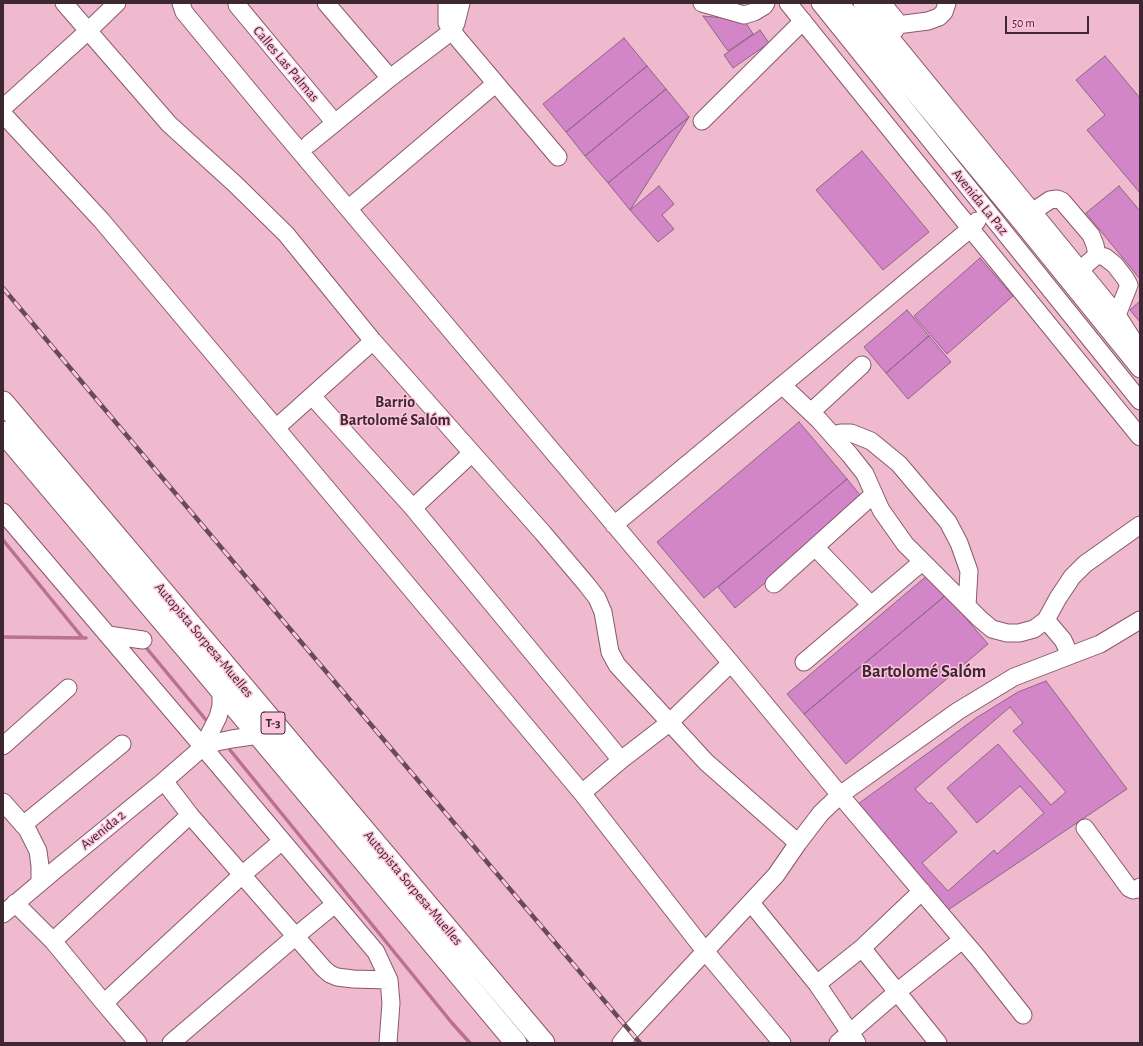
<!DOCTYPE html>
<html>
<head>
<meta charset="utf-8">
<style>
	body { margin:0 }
	#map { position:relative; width:1143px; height:1046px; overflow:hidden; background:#efb9ce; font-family:"Alegreya Sans",sans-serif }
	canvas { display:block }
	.frame { position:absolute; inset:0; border:4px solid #3d2831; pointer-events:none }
	.scale { position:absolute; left:1005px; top:16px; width:84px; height:18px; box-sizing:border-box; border:2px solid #3d2831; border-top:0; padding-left:5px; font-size:12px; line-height:14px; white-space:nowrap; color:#3d2831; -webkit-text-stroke:3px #fdc5db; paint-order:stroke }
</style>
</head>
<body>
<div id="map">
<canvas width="1143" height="1046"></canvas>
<div class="frame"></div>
<div class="scale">50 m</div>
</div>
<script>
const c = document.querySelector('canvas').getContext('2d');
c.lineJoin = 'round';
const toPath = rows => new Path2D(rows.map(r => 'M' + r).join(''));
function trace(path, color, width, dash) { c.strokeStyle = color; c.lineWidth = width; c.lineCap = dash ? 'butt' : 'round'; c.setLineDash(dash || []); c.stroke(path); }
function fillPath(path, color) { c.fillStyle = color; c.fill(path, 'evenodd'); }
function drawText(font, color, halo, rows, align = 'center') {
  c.font = font + ' "Alegreya Sans",sans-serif'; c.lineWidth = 3; c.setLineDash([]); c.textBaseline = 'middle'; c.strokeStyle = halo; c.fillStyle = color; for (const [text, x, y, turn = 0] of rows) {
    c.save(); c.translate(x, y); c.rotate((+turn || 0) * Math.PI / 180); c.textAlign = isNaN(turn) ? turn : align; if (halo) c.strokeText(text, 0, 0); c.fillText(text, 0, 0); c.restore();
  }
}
trace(toPath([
	[3,540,82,637],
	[3,637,86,638],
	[144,645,206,720],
	[230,750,452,1023,470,1043]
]), '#ba7090', 3.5);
const building = toPath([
	[703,16,744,20,753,34,728,51,703,16],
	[760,30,769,43,733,68,724,55,760,30],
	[624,38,647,66,566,132,543,104,624,38],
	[1105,56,1140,98,1140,193,1087,130,1105,115,1076,80,1105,56],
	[647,66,666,89,585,156,566,132,647,66],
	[666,89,689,117,608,183,585,156,666,89],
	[689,117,630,210,608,183,689,117],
	[862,151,929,232,883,270,816,190,862,151],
	[659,186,674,204,662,215,674,229,658,242,630,210,659,186],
	[1119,186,1140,211,1140,279,1086,213,1119,186],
	[980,258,1013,296,947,354,914,316,980,258],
	[1140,301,1140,322,1130,310,1140,301],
	[907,310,929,336,886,373,864,347,907,310],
	[929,336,951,362,908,399,886,373,929,336],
	[799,422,847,479,704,598,657,542,799,422],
	[847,479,864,500,735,608,718,587,847,479],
	[929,574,946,595,804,714,787,694,929,574],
	[946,595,988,644,846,764,804,714,946,595],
	[1046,681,1127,789,948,910,858,804,976,718,1018,692,1046,681],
	[1010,707,1023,723,1013,731,1066,792,1051,805,998,744,947,788,977,823,1020,786,1044,813,997,854,994,850,948,891,922,863,957,832,931,802,929,804,915,789,1010,707]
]);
fillPath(building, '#d386c7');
trace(building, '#8c6585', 1);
const minor = toPath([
	[64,3,169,124,235,184,286,234,373,341,543,533,587,585,597,598,603,612,610,652,617,665,706,762,798,843],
	[181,3,184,12,270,116,731,663,840,795,978,958,1023,1015],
	[326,3,390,78],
	[447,3,447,23,452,31,460,41,558,157],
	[702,3,744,15,754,12,764,6,766,3],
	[788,3,948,201,1140,437],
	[820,3,1140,401],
	[840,3,1021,222,1140,369],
	[862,3,1117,315,1138,348,1140,367],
	[882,3,896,20,897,25,895,30,891,34],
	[237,5,335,123],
	[897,25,928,21,939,17,944,12,947,3],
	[3,108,88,31,117,3],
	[3,114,102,221,276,428,582,793,705,951,782,1043],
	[702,121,803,21],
	[309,144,390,78,452,31,456,23,461,3],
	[355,203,495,84],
	[1024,219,1032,212,1050,200,1057,199,1062,201,1091,235,1095,245,1097,255,1080,270],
	[1097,255,1105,257,1115,265,1125,278,1129,285,1117,315],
	[782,385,819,420,850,455,865,474,881,510,905,544,980,619,992,629,1007,633,1019,633,1034,629,1046,620,1063,640,1070,655],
	[312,396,413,508,621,760],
	[811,412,862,365],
	[276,428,373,341],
	[832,435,841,433,851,433,871,441,899,464,948,522,959,543,969,571,967,606],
	[413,508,472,453],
	[3,512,203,747,376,952,389,980,391,1003,388,1043],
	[614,525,970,229,977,221],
	[815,547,871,605],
	[774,584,874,494],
	[1046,620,1058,598,1072,577,1085,564,1140,525],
	[108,635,143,640],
	[804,662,922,562],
	[3,746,68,688],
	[203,747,217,742,232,739,259,735],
	[164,781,190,815,324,969,330,974,337,977,353,979,389,980],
	[582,793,621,760,669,723,731,663],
	[3,802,27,829,38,851,40,866,40,882],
	[23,825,122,744],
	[1085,828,1129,888,1133,890,1137,889,1140,887],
	[15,903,53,941,104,1003,138,1043],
	[751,903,817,984,857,1043],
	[3,914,54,871,164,781,203,747,218,717,221,706,221,691],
	[53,941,190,815],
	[862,948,938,1043],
	[817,984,862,948,922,891],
	[104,1003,242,875,282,841],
	[171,1043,296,936,335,904],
	[621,1043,630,1032,776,875,798,843,821,813,840,795,958,711,1014,677,1100,644,1140,620],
	[838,1043,897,992,962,940]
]);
const major = toPath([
	[3,402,544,1043],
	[3,432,194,658,516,1043]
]);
trace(minor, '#89596d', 19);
trace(major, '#89596d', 23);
trace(minor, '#fff', 17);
trace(major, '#fff', 21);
const rail = toPath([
	[3,288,154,468,640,1043]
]);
trace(rail, '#684b57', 4.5);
trace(rail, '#fdc5db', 3, [9]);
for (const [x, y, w] of [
	[273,723,24]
]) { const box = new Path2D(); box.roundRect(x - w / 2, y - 11, w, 22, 3); c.fillStyle = '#fdc5db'; c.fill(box); trace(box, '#3d2831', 1); }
drawText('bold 13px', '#3d2831', null, [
	["T-3",273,723]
]);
drawText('14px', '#3d2831', '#fdc5db', [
	["Calles Las Palmas",286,64,50],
	["Avenida La Paz",980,202,51],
	["Autopista Sorpesa-Muelles",204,640,50],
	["Avenida 2",103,830,-39],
	["Autopista Sorpesa-Muelles",413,888,50]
]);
drawText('bold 16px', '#3d2831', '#fdc5db', [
	["Barrio",395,402],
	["Bartolomé Salóm",395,420]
]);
drawText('bold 18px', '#3d2831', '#fdc5db', [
	["Bartolomé Salóm",924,672]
]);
</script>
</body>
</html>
